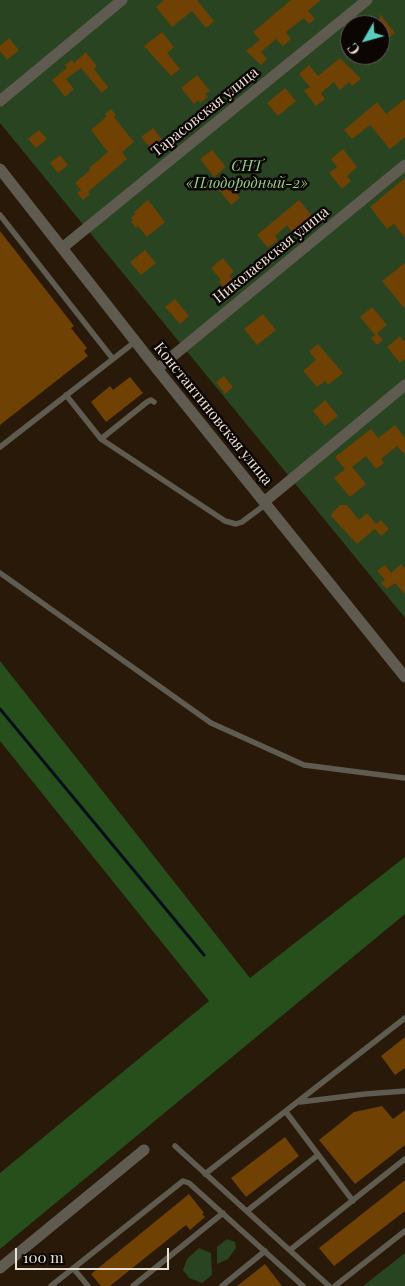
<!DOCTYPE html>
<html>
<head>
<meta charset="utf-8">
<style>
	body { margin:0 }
	#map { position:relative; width:405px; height:1286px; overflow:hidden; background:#281908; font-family:"Playfair Display",serif }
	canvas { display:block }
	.north { position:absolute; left:340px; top:15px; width:50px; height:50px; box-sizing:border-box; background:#0c0602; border:1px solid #665e57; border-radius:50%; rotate:232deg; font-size:14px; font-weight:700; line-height:20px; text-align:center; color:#ece1d6 }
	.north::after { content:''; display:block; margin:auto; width:18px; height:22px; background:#57cec1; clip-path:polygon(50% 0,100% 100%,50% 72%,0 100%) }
	.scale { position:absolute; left:15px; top:1248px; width:154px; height:22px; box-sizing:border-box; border:2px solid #ece1d6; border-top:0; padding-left:6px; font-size:15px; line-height:18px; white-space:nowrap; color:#ece1d6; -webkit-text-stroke:4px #0c0602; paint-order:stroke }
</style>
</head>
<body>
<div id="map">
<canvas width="405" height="1286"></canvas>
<div class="north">С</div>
<div class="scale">100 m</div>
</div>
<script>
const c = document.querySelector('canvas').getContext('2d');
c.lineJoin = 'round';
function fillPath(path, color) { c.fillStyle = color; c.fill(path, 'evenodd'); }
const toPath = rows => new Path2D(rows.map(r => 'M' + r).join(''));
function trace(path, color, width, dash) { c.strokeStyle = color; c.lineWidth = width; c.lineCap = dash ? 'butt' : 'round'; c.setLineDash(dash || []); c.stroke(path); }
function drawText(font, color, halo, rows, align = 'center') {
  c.font = font + ' "Playfair Display",serif'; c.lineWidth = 5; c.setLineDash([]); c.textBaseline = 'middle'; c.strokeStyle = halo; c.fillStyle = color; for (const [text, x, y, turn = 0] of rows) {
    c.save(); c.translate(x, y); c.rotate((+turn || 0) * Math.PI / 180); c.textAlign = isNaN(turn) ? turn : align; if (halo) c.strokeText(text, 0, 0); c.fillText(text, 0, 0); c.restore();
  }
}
fillPath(toPath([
	[0,0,405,0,405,618,0,123],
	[350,25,380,25,380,55,350,55],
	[227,1239,235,1242,236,1248,228,1259,217,1264,217,1247],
	[199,1248,211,1253,212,1275,202,1283,189,1278,183,1270,187,1259],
	[405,1253,405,1286,363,1286]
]), '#284421');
fillPath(toPath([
	[0,661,250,978,405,857,405,914,0,1249,0,1173,209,1001,0,741]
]), '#264f1c');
trace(toPath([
	[0,709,204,955]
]), '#000e1a', 3);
fillPath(toPath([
	[164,0,197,0,214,21,206,28,192,11,172,27,156,7],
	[291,0,321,0,308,11,315,19,309,24,304,18,286,32,291,39,283,46,276,39,261,52,267,59,261,65,246,51,260,40,253,32],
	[380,14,395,33,380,44],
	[162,32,174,47,167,53,180,69,171,76,144,46],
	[9,38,19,50,7,60,0,51,0,46],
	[86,52,97,66,94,69,108,87,102,93,81,68,66,79,74,89,65,97,52,80,67,68,65,65,72,60,74,63],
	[340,58,361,79,352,86,349,82,340,90,334,82,321,93,325,99,316,106,304,91,310,87,299,74,309,65,318,76],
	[197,75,210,91,205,94,208,97,200,103,198,100,194,104,181,88],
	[285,88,296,101,278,116,267,103],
	[405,99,405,137,390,149,370,125,352,139,344,130,377,102,386,114],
	[111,109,116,115,114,117,134,142,122,152,127,159,88,192,90,194,83,200,77,193,81,190,75,183,90,170,89,168,108,152,91,130,107,116,105,114],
	[153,128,163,141,152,150,141,137],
	[39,130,47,139,36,148,28,139],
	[343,149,357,167,347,176,351,181,342,189,329,173,337,167,331,159],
	[212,150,226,167,214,177,200,159],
	[60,155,68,165,58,173,50,163],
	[405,178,405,238,394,224,387,229,370,207],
	[224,179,240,198,231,205,216,186],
	[148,200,165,222,147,237,138,226,136,228,131,222,133,220,131,218,135,214,134,212],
	[299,200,312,216,292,232,287,225,275,236,278,240,268,248,257,235],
	[0,231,74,326,71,328,87,348,84,351,88,356,0,425],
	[145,250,156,263,141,275,130,262],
	[223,258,234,272,229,276,235,282,226,290,219,282,221,280,211,268],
	[405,263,405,309,382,281],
	[175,299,189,316,180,324,165,307],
	[372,307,387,325,377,333,383,340,377,345,371,338,375,335,360,317],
	[263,314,276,330,257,345,244,329],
	[400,336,405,342,405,359,400,363,387,347],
	[318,344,343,373,328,385,325,381,317,387,303,371,316,360,309,351],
	[224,376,233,387,225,394,216,382],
	[130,377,143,393,106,422,91,402,110,386,113,390],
	[325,400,338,416,325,426,313,411],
	[395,425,405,438,405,455,397,446,381,459,384,463,376,469,366,456,352,467,366,484,350,497,334,478,345,469,335,457,371,429,378,438],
	[340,505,347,505,359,520,367,513,376,524,381,520,389,529,381,536,375,529,357,544,331,516,333,512],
	[401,564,405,569,405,594,395,583,387,589,381,583,385,580,377,571,385,565,391,573],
	[405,1037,405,1068,395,1075,381,1056],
	[382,1106,393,1119,405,1110,405,1145,355,1184,319,1140,354,1112],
	[285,1137,299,1156,246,1197,231,1178],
	[405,1180,405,1211,334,1266,319,1248],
	[189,1194,204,1213,202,1214,205,1217,190,1230,186,1225,110,1286,101,1286,91,1274],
	[265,1264,282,1286,237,1286]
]), '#6f4102');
trace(toPath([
	[0,215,113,359],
	[66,395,101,439,225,521,236,524,242,522,266,504],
	[101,439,147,402,151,400,154,402],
	[0,447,136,341],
	[0,573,211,723,304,765,405,778],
	[300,1102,365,1094,405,1091],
	[286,1112,353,1201],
	[175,1146,329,1286],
	[205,1174,405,1018],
	[247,1211,318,1155],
	[290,1250,405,1159],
	[73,1268,88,1286],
	[51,1286,183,1181,189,1183,303,1286],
	[133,1286,223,1213],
	[222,1286,265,1251],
	[335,1286,405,1231]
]), '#5f5b51', 5.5);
trace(toPath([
	[0,101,122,0],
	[0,169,157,369,405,677],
	[62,248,367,0],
	[157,369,405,165],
	[264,502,405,385],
	[0,1268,144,1150]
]), '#5f5b51', 11);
drawText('15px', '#ece1d6', '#0c0602', [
	["Тарасовская улица",205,112,-39],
	["Николаевская улица",271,255,-39],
	["Константиновская улица",213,414,51]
]);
drawText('italic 15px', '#94d285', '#0c0602', [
	["СНТ",247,166],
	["«Плодородный-2»",247,183]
]);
</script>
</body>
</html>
